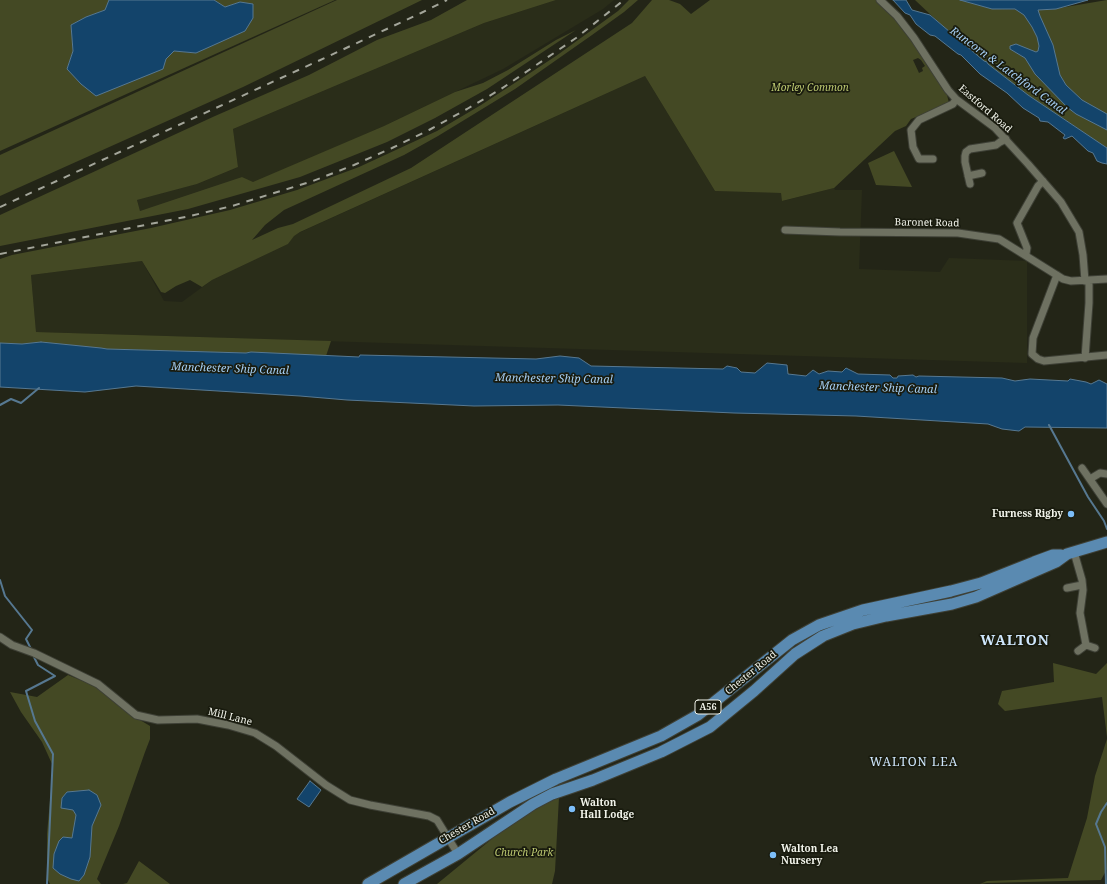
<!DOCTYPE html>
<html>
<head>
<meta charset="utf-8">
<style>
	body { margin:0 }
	canvas { display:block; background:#232517 }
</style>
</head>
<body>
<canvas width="1107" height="884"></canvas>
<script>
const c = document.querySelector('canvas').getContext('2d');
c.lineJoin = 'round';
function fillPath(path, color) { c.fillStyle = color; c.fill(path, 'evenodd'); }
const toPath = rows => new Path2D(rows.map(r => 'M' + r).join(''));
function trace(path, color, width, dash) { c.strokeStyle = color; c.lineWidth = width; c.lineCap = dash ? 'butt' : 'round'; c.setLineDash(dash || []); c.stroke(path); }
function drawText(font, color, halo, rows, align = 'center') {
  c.font = font + ' "Noto Serif",serif'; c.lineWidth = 3.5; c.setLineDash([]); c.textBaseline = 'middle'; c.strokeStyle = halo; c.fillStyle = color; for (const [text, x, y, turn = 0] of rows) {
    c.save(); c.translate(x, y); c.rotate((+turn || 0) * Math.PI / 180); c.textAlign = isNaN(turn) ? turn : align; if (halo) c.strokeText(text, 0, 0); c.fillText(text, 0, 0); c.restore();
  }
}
fillPath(toPath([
	[556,0,614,0,603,9,503,69,384,126,253,183,242,177,190,196,140,211,137,200,197,184,238,167,233,129,484,23],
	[645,76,715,191,781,193,783,201,834,188,835,190,862,190,859,269,940,272,949,258,1027,261,1027,363,36,332,31,275,142,261,164,301,182,302,212,280,288,244,294,235]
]), '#2a2d19');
fillPath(toPath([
	[0,0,109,0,105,10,86,17,71,25,73,51,67,69,166,59,174,51,196,53,240,2,225,7,214,0,335,0,0,151],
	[337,0,422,0,243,87,0,196,0,155],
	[467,0,556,0,484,23,233,129,238,167,197,184,137,200,140,211,242,177,253,182,384,126,455,92,483,83,508,70,556,40,576,30,487,89,435,118,387,142,300,177,188,209,0,246,0,215,215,116,309,75,377,40,431,20],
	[629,0,638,0,624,12,592,35,515,89,438,136,404,155,284,210,265,225,252,240,278,228,293,224,411,168,632,23,652,0,669,0,680,4,691,14,710,0,880,0,897,16,946,91,949,103,946,105,911,119,906,126,895,131,834,188,782,201,781,193,715,191,645,76,300,232,294,236,288,244,212,280,202,287,190,280,176,286,165,293,161,292,142,261,31,275,36,332,331,341,326,356,251,352,246,353,107,349,101,348,41,342,22,344,0,343,0,259,12,255,151,228,230,210,297,190,359,167,437,131,481,105,556,56,618,11],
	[918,58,921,60,925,66,922,68,923,71,919,73,913,60],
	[915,0,960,0,992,9,1048,10,1107,0,1107,148,1028,95,988,64,987,62,984,61,949,32],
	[894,151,912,187,876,185,868,163],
	[1053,663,1096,674,1107,663,1107,737,1102,697,1005,711,998,704,1002,691,1054,682],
	[68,675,95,686,135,717,150,726,150,739,145,752,119,826,97,879,101,884,50,884,47,878,47,834,53,766,42,742,21,712,10,692,37,697],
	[1107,739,1107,869,1101,880,987,883,980,884,987,881,1068,878,1087,818,1095,776],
	[559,797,555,871,552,884,437,884,493,838,530,811],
	[139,861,170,884,123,884,127,883]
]), '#444924');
const water = toPath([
	[109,0,214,0,225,7,240,2,253,4,253,18,245,31,196,53,174,51,166,59,163,69,96,96,81,84,67,69,73,51,71,25,86,17,105,10,109,0],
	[893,0,906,0,912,10,930,15,984,61,987,62,988,64,1028,95,1107,148,1107,164,1102,163,1097,161,1093,153,1088,151,1072,136,1065,139,1063,138,1065,135,1048,122,1040,121,1039,118,1023,108,1007,93,980,74,961,55,958,54,935,36,930,35,916,24,910,15,905,13,893,0],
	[960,0,1088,0,1056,9,1038,10,1040,16,1053,45,1060,75,1066,85,1082,100,1107,114,1107,130,1076,114,1067,107,1035,74,1025,58,1010,49,1010,46,1016,44,1036,52,1038,51,1039,46,1037,37,1032,27,1024,15,1015,9,992,9,960,0],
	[41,342,101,348,107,349,246,353,251,352,359,357,360,355,536,359,560,356,579,358,591,366,723,369,727,366,737,368,741,372,755,373,767,363,787,365,788,374,806,376,813,370,819,374,828,371,842,372,846,368,858,374,890,375,893,378,897,378,898,376,913,375,916,377,919,376,1002,378,1015,381,1030,379,1068,381,1070,379,1086,382,1091,384,1099,380,1107,384,1107,428,1025,427,1019,431,1002,429,988,424,856,416,734,413,558,405,474,406,347,400,300,396,136,386,85,392,0,387,0,343,22,344,41,342],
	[310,781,321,790,309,807,297,799,310,781],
	[89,790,97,795,101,805,92,826,90,857,84,875,79,881,71,879,60,874,53,868,54,854,59,841,63,837,72,838,76,815,73,810,61,808,62,798,67,792,89,790]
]);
fillPath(water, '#13446b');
trace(water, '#567891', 1);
trace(toPath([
	[0,405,11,399,21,403,39,388],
	[1049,425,1088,497,1104,521,1107,529],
	[0,580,5,596,32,630,26,639,31,649],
	[33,655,38,665,55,676,26,691,35,721,53,754,47,884],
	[1106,884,1105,847,1096,824,1101,812,1107,803]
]), '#567891', 2);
const minor = toPath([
	[880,0,897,16,914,38,948,90,956,99,995,128,1028,164,1061,202,1079,232,1083,255,1085,281],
	[933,159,919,159,913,147,911,130,919,120,953,104,956,99],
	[968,176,982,173],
	[970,184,965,162,965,156,966,152,970,149,996,145,1000,142,1006,139],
	[785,230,840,232,958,233,999,239,1063,279,1071,281,1107,279],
	[1026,254,1027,248,1017,223,1038,186,1043,181],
	[1057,275,1033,338,1032,354,1038,359,1044,361,1107,355],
	[1085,358,1089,303,1089,280],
	[1082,468,1107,504],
	[1090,479,1100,473,1107,474],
	[1074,552,1082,580,1083,590,1080,613,1086,645],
	[1067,588,1082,585],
	[0,637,12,645,34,653,98,684,136,715,158,720,197,719,228,725,255,733,276,746,326,785,350,800,370,805,429,816,437,820,458,854],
	[1078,651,1086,645,1095,648]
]);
const trunk = toPath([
	[368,884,510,802,556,779,661,736,698,715,792,640,819,625,863,610,951,591,981,583,1034,562,1053,555,1061,555],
	[404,884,458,854,533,804,552,794,593,780,661,752,710,727,754,691,795,654,823,636,853,624,886,616,952,604,976,597,1033,572,1056,562,1067,554,1107,542]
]);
trace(minor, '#3e4036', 9);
trace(trunk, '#3e4036', 13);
trace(minor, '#6e7161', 7);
trace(trunk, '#5a8ab1', 11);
trace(toPath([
	[0,207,329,56,421,13,447,0],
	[0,254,190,216,232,206,313,181,354,165,392,148,429,130,467,109,501,89,576,38,624,0]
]), '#a3a59a', 2, [7, 7]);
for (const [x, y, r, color] of [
	[1071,514,4,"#7cbef9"],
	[572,809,4,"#7cbef9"],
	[773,855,4,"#7cbef9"]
]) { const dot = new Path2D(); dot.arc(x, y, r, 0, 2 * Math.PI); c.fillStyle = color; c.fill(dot); trace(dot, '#191b0e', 1.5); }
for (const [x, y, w] of [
	[708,707,26]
]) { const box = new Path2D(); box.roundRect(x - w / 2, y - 7, w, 14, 3); c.fillStyle = '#191b0e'; c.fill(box); trace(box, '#f1f3ea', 1); }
drawText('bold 9px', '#f1f3ea', null, [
	["A56",708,707]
]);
drawText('italic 10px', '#bdc971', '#191b0e', [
	["Morley Common",810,88],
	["Church Park",524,853]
]);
drawText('10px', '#f1f3ea', '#191b0e', [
	["Eastford Road",985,109,41],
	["Baronet Road",927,223,1],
	["Chester Road",751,673,-39],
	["Mill Lane",230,717,14],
	["Chester Road",467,826,-30]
]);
drawText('bold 10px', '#f1f3ea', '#191b0e', [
	["Furness Rigby",1063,514,"right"],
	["Walton",580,803],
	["Hall Lodge",580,815],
	["Walton Lea",781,849],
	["Nursery",781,861]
], 'left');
drawText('italic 11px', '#a5cef3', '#191b0e', [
	["Runcorn & Latchford Canal",1008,71,36],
	["Manchester Ship Canal",230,369,2],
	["Manchester Ship Canal",554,379,1],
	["Manchester Ship Canal",878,388,2]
]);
c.letterSpacing = '1px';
drawText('12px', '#cfe7fd', '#191b0e', [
	["WALTON LEA",914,763]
]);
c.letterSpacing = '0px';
c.letterSpacing = '1px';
drawText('bold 14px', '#cfe7fd', '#191b0e', [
	["WALTON",1015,641]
]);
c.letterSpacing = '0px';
</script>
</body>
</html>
